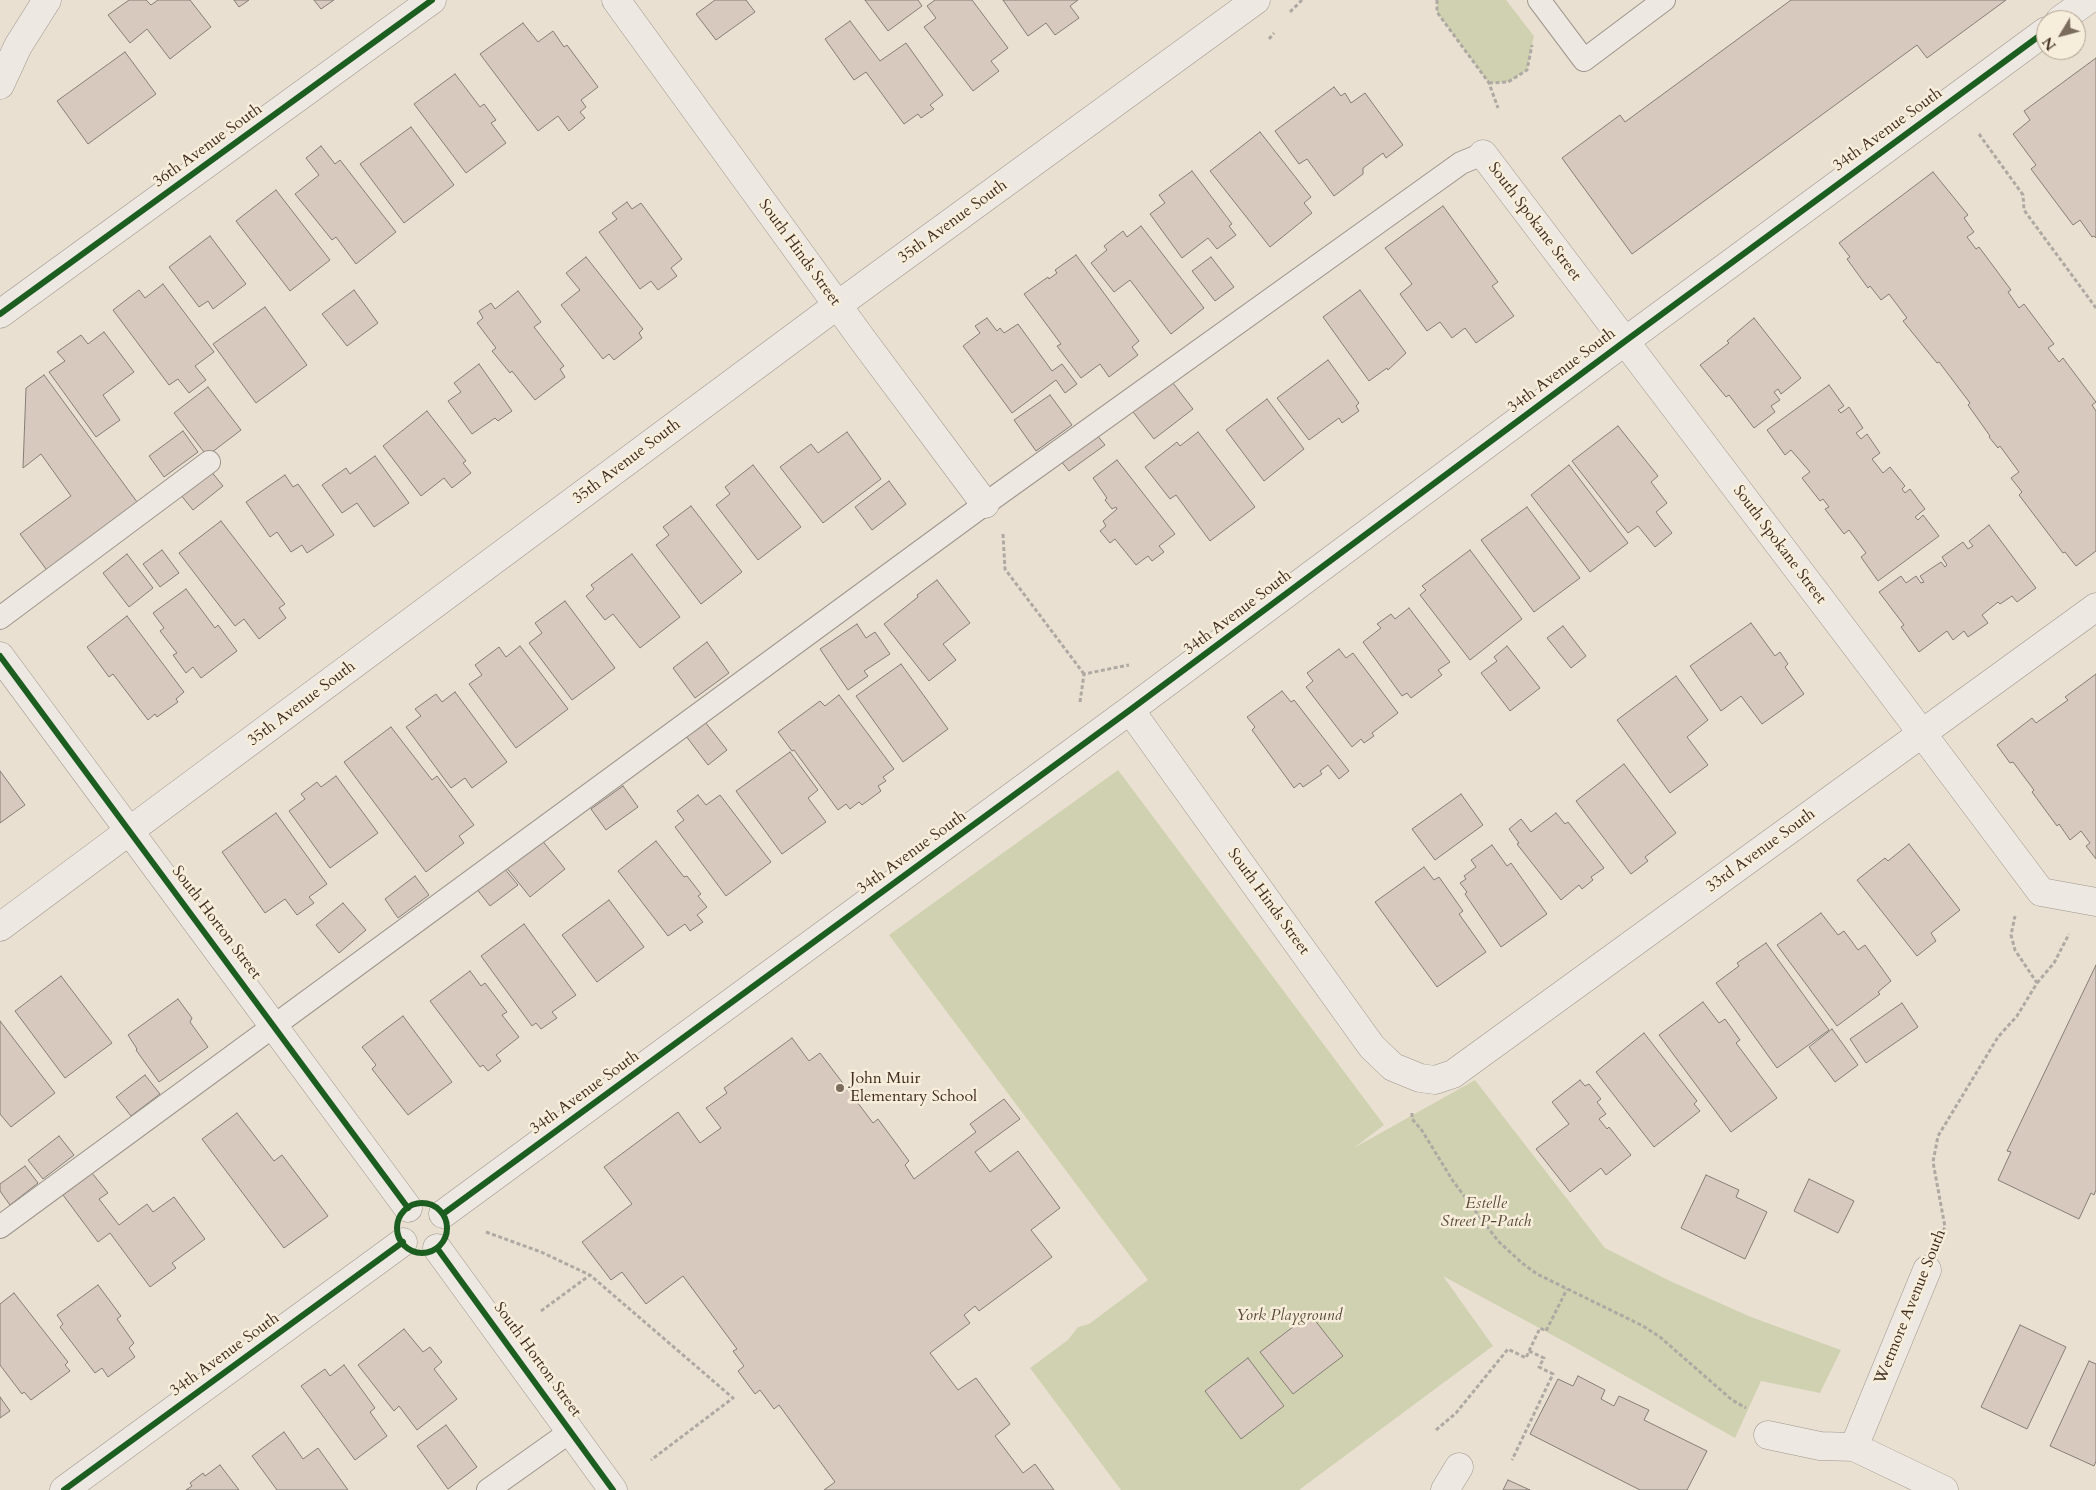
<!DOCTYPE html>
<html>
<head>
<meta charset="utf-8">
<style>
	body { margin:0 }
	#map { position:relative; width:2096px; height:1490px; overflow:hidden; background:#e9e0d2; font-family:Cardo,serif }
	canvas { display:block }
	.north { position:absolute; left:2036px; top:10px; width:50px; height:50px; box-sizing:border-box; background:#f7eddb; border:1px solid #aea08f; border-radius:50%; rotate:233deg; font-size:14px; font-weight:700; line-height:20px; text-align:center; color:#402d1e }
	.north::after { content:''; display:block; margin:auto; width:18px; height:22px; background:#7b6c5d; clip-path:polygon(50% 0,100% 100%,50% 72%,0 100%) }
</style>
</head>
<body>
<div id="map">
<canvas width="2096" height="1490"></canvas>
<div class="north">N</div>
</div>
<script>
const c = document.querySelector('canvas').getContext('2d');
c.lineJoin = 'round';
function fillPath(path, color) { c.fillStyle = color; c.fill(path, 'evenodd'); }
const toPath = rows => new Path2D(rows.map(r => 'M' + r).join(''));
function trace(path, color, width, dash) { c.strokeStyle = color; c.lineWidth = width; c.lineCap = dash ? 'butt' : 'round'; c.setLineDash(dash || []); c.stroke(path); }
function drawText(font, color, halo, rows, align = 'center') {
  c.font = font + ' Cardo,serif'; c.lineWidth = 5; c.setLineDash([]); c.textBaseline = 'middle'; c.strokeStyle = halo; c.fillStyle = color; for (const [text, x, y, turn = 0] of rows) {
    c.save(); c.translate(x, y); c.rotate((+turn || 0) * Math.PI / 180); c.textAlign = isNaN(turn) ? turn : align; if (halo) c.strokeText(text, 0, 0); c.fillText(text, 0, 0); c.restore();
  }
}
fillPath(toPath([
	[1437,0,1506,0,1534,36,1527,70,1508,82,1489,83,1437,12],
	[1118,770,1384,1125,1354,1148,1475,1080,1605,1248,1670,1281,1751,1317,1841,1350,1820,1393,1761,1381,1735,1438,1567,1343,1443,1276,1493,1346,1299,1490,1121,1490,1030,1368,1068,1340,1078,1327,1089,1324,1148,1280,889,935]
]), '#d0d1b1');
const building = toPath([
	[129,0,146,0,151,5,158,0,190,0,211,27,170,59,147,29,130,43,108,15,129,0],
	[234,0,249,0,239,7,234,0],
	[314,0,334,0,321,9,314,0],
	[715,0,746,0,755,12,716,40,696,14,715,0],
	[865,0,918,0,922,6,888,31,865,0],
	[935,0,972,0,1008,48,991,61,999,71,973,91,924,27,936,18,927,6,935,0],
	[1003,0,1078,0,1070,6,1079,18,1055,35,1046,23,1028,36,1003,0],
	[1791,0,2006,0,1927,58,1917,45,1632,254,1562,158,1620,115,1625,122,1791,0],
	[850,21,880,61,906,43,943,95,930,105,934,109,921,118,918,114,904,124,866,72,854,80,825,39,850,21],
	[523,23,538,42,553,31,564,47,567,45,598,87,581,100,586,107,580,112,585,118,569,131,558,116,538,131,480,54,523,23],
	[125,52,156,94,88,144,57,101,125,52],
	[2096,58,2096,238,2094,236,2092,237,2080,220,2073,225,2031,169,2036,165,2013,134,2030,120,2024,111,2096,58],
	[455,74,480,107,484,104,496,120,491,123,506,143,466,173,414,104,455,74],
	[1334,87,1341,96,1345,93,1351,103,1365,93,1403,145,1386,158,1383,153,1363,168,1363,174,1334,196,1307,159,1299,164,1275,131,1334,87],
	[411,127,454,185,404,223,360,164,411,127],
	[1260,132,1311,197,1304,203,1312,213,1270,247,1210,171,1260,132],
	[321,146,335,164,340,160,396,232,356,264,336,237,332,240,295,194,319,175,306,158,321,146],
	[1192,171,1232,224,1229,226,1236,235,1217,249,1208,238,1182,258,1150,214,1165,203,1159,195,1192,171],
	[1933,172,1968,215,1964,218,1974,232,1967,237,1976,249,1979,247,2011,290,2008,292,2019,308,2024,304,2054,344,2048,348,2059,362,2063,358,2096,402,2092,405,2096,411,2096,551,2076,566,2065,552,2063,553,2019,495,2022,492,2011,478,2019,472,2000,446,1998,448,1989,437,1990,436,1968,405,1970,403,1939,362,1937,363,1903,321,1907,318,1889,294,1881,300,1870,286,1868,288,1847,259,1850,257,1839,243,1933,172],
	[276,190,330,260,290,291,236,221,276,190],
	[627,202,632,209,641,203,682,259,671,268,677,276,658,290,651,281,640,289,599,232,617,219,612,213,627,202],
	[1443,206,1498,282,1492,286,1514,316,1476,343,1465,328,1452,338,1440,322,1427,331,1400,294,1412,284,1385,248,1443,206],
	[1141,226,1204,308,1171,334,1130,280,1114,292,1091,263,1107,250,1104,246,1123,231,1127,237,1141,226],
	[210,236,246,284,213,309,208,301,199,307,169,267,210,236],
	[1076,255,1139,341,1132,347,1138,355,1109,377,1100,364,1081,378,1057,346,1061,344,1024,294,1048,277,1049,279,1057,273,1055,270,1076,255],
	[586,257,643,329,639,333,642,338,614,360,609,354,603,359,561,305,580,290,566,273,586,257],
	[1211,257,1234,287,1215,301,1192,271,1211,257],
	[163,284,214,352,195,366,206,380,189,393,178,379,169,385,113,310,139,290,145,298,163,284],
	[354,290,378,323,347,346,322,314,354,290],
	[1360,290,1406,353,1388,370,1387,368,1369,381,1323,317,1360,290],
	[518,291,541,322,534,327,564,366,560,369,565,377,535,400,512,371,510,373,492,351,496,348,477,323,483,318,479,311,491,303,495,309,518,291],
	[265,307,307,365,256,403,213,344,265,307],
	[987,318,997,331,1000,328,1004,333,1018,324,1052,371,1062,364,1077,384,1065,393,1056,380,1012,413,963,346,980,333,975,326,987,318],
	[1754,318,1801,378,1781,394,1778,389,1774,392,1780,400,1771,406,1775,412,1754,428,1729,395,1726,397,1700,365,1729,343,1727,341,1754,318],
	[104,332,134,372,103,395,120,420,96,437,49,372,65,361,57,352,81,335,88,344,104,332],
	[1328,360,1359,403,1356,406,1359,411,1342,423,1339,418,1309,440,1277,398,1328,360],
	[479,364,512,411,498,421,495,418,472,434,448,401,461,392,454,383,479,364],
	[44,375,140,506,49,573,20,534,71,496,41,454,23,468,26,388,44,375],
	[1169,378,1193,409,1154,439,1130,408,1169,378],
	[1829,385,1844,406,1838,410,1841,413,1849,407,1863,428,1856,433,1861,439,1867,434,1880,453,1872,459,1883,473,1890,467,1905,486,1902,489,1905,493,1910,489,1925,509,1915,517,1918,520,1923,515,1939,536,1878,581,1861,557,1866,553,1849,530,1844,534,1825,509,1829,507,1823,499,1820,501,1802,478,1810,472,1791,450,1785,455,1767,430,1829,385],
	[208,387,241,430,207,456,174,413,208,387],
	[1050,395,1072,425,1036,451,1014,420,1050,395],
	[1267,399,1304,449,1264,481,1226,430,1267,399],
	[427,411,466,461,463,463,471,473,452,488,444,478,421,496,383,446,427,411],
	[1618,426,1658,476,1651,482,1667,503,1656,512,1672,533,1655,547,1638,526,1628,533,1572,461,1618,426],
	[183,431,198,452,164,477,149,456,183,431],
	[847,432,881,479,823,523,780,467,811,444,818,453,847,432],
	[1198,432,1255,507,1210,541,1176,495,1170,499,1145,467,1177,442,1180,446,1198,432],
	[1096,434,1105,445,1069,471,1060,460,1096,434],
	[375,456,409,503,374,527,357,503,342,513,322,485,346,468,350,474,375,456],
	[1117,460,1175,534,1159,546,1164,552,1152,561,1148,556,1136,565,1115,539,1110,543,1100,531,1106,526,1103,521,1117,509,1116,507,1112,509,1105,500,1107,498,1093,478,1117,460],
	[753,465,801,527,758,560,716,505,730,494,725,487,753,465],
	[1569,465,1628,543,1590,572,1531,495,1569,465],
	[210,470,223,486,193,510,180,494,210,470],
	[285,475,293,487,298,484,334,535,307,553,302,545,291,552,277,532,270,537,246,502,285,475],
	[889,481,906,504,872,530,855,507,889,481],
	[691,506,742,572,701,604,656,545,669,535,663,527,691,506],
	[1527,507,1580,578,1534,612,1481,540,1527,507],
	[221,521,285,604,279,608,286,618,259,639,244,619,235,626,179,553,221,521],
	[1989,525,2036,588,2017,602,2012,596,2000,604,1998,602,1982,615,1988,623,1968,637,1964,631,1953,640,1947,631,1919,652,1901,627,1904,625,1879,592,1901,576,1906,583,1916,576,1921,583,1924,582,1920,576,1941,562,1945,567,1947,565,1942,557,1963,542,1968,549,1973,546,1969,541,1989,525],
	[162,550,179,573,160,587,143,564,162,550],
	[1470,550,1522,619,1470,660,1420,595,1426,590,1422,586,1470,550],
	[127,554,153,588,129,607,103,573,127,554],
	[632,554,680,617,640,648,613,614,605,620,586,596,594,589,591,585,632,554],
	[937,580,970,623,943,644,956,660,929,681,884,624,918,597,917,595,937,580],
	[186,589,215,628,218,625,237,651,201,678,193,667,186,673,173,655,177,653,160,631,164,628,153,613,186,589],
	[565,601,615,668,572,700,529,643,542,633,535,623,565,601],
	[1409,608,1450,662,1438,670,1442,675,1411,698,1407,693,1402,696,1363,642,1381,628,1377,624,1391,614,1395,619,1409,608],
	[127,616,184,692,176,699,178,702,157,717,155,714,148,720,113,674,109,677,87,647,127,616],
	[1751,623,1775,656,1780,652,1788,664,1785,667,1804,694,1762,724,1741,696,1721,711,1690,666,1751,623],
	[857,624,866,638,875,632,890,654,864,671,868,676,848,690,820,649,857,624],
	[1563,626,1586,656,1571,668,1547,638,1563,626],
	[707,642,729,673,695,698,673,668,707,642],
	[520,646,568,709,516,748,469,684,482,675,475,665,499,647,506,657,520,646],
	[1507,646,1540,688,1510,711,1481,673,1497,661,1494,657,1507,646],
	[1339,649,1346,658,1353,653,1398,713,1372,733,1374,736,1364,743,1361,739,1352,747,1306,687,1313,681,1307,673,1339,649],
	[901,664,948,729,903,762,856,696,901,664],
	[2096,674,2096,859,2086,846,2090,843,2081,831,2070,840,2059,824,2057,826,2032,792,2034,790,2013,762,2010,763,1997,745,2032,718,2036,723,2068,700,2065,697,2096,674],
	[1676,676,1708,720,1687,737,1708,765,1670,793,1617,720,1676,676],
	[1282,691,1291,702,1294,700,1349,771,1339,779,1328,765,1320,771,1322,774,1303,787,1300,783,1294,788,1252,730,1255,727,1247,717,1282,691],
	[455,692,507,762,472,788,465,778,451,788,406,727,421,716,415,709,436,694,442,702,455,692],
	[839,695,894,769,883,777,886,781,878,786,881,791,862,805,859,802,850,809,846,804,838,810,794,750,792,751,778,732,820,701,825,706,839,695],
	[705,722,727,750,708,765,686,736,705,722],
	[391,727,432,780,437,776,474,825,459,836,464,843,426,872,344,762,391,727],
	[790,752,818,790,808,798,826,822,782,854,736,791,790,752],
	[1624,764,1676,833,1645,857,1648,861,1631,874,1576,801,1624,764],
	[0,771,25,805,0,823,0,771],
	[336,776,378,833,330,868,289,811,305,799,301,794,317,782,321,787,336,776],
	[623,786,638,807,606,830,591,809,623,786],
	[1461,794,1483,825,1435,860,1412,829,1461,794],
	[698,795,706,805,720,795,771,862,726,896,675,827,684,820,677,811,698,795],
	[276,813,327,884,309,897,314,903,297,915,285,899,265,913,222,852,276,813],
	[1556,813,1565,824,1568,822,1604,868,1591,877,1593,880,1582,889,1579,885,1561,900,1517,844,1519,843,1509,829,1521,819,1531,832,1556,813],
	[541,839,565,869,530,897,506,867,541,839],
	[656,841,684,877,687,876,701,894,698,896,707,907,697,915,703,922,690,931,685,924,668,936,618,871,656,841],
	[1909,844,1960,910,1931,933,1936,941,1917,956,1857,880,1885,858,1888,861,1909,844],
	[1492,845,1507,866,1511,863,1547,914,1501,947,1465,894,1467,892,1460,883,1466,879,1464,876,1476,867,1471,860,1492,845],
	[1424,867,1434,880,1439,877,1463,911,1459,914,1486,952,1437,987,1375,902,1424,867],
	[504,868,518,885,490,906,476,888,504,868],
	[415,876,429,895,398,918,385,899,415,876],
	[609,900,644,947,597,982,562,935,609,900],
	[343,903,366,930,339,953,316,925,343,903],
	[1821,913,1838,935,1844,931,1858,950,1865,945,1891,981,1878,992,1880,994,1837,1026,1777,945,1821,913],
	[524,924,576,995,552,1012,557,1018,541,1029,536,1023,532,1026,481,956,524,924],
	[1766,943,1829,1030,1777,1068,1716,983,1739,966,1737,963,1766,943],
	[2096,965,2096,1190,2094,1195,2091,1193,2079,1219,1998,1180,2011,1152,2007,1151,2096,965],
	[470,971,481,986,485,983,507,1012,502,1015,519,1037,496,1055,501,1061,488,1071,483,1065,480,1067,430,1001,470,971],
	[61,976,112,1043,65,1078,15,1011,61,976],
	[178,999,192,1018,190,1022,208,1047,159,1082,136,1050,137,1049,128,1035,178,999],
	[1703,1002,1719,1023,1725,1019,1740,1040,1736,1043,1777,1098,1731,1132,1659,1035,1703,1002],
	[1902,1003,1918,1027,1866,1063,1850,1039,1902,1003],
	[403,1016,452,1082,408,1115,372,1069,376,1065,362,1047,403,1016],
	[0,1021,55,1093,11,1127,0,1114,0,1021],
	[1832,1029,1858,1065,1835,1082,1809,1047,1832,1029],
	[1644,1033,1697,1101,1694,1104,1700,1111,1654,1147,1596,1072,1644,1033],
	[792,1038,809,1061,820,1053,873,1123,878,1119,909,1161,905,1165,914,1179,976,1132,970,1124,1004,1099,1020,1119,975,1152,990,1172,1018,1151,1060,1208,1031,1230,1052,1257,979,1311,975,1306,964,1315,970,1323,930,1353,958,1390,976,1378,1010,1424,995,1436,1023,1473,1035,1464,1054,1490,824,1490,835,1482,779,1405,774,1409,760,1390,755,1394,738,1371,744,1366,733,1351,737,1349,683,1276,646,1304,622,1272,611,1280,582,1242,632,1204,604,1167,678,1112,700,1143,721,1128,706,1108,727,1093,724,1088,792,1038],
	[145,1075,160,1094,131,1116,116,1097,145,1075],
	[1580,1080,1585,1086,1589,1084,1601,1099,1597,1102,1606,1114,1599,1119,1607,1129,1609,1127,1631,1155,1606,1175,1601,1168,1570,1192,1536,1149,1569,1124,1552,1102,1580,1080],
	[237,1113,274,1161,282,1155,328,1216,284,1248,202,1139,237,1113],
	[59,1136,74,1155,43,1179,28,1160,59,1136],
	[25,1166,38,1183,10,1205,0,1191,0,1184,25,1166],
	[92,1173,108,1193,99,1199,119,1225,147,1204,153,1212,174,1197,205,1239,172,1263,176,1268,150,1287,110,1233,98,1242,63,1195,92,1173],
	[1706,1175,1739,1190,1736,1197,1767,1212,1745,1259,1681,1228,1706,1175],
	[1809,1179,1854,1201,1838,1233,1794,1211,1809,1179],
	[98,1285,121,1316,117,1319,134,1343,129,1348,135,1357,108,1377,102,1368,95,1373,60,1327,63,1324,57,1315,98,1285],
	[14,1293,68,1362,65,1365,70,1371,31,1400,24,1392,22,1394,0,1365,0,1304,14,1293],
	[1310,1314,1343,1356,1293,1394,1260,1352,1310,1314],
	[2020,1325,2066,1347,2027,1429,1981,1407,2020,1325],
	[404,1329,423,1352,430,1347,442,1362,434,1369,457,1399,417,1430,399,1406,394,1411,358,1365,404,1329],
	[1248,1358,1284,1406,1241,1439,1205,1391,1248,1358],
	[2089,1361,2096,1364,2096,1461,2094,1466,2050,1446,2089,1361],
	[344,1365,375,1408,370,1412,387,1436,355,1460,301,1386,325,1369,330,1376,344,1365],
	[1578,1376,1605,1390,1601,1399,1614,1406,1619,1396,1649,1410,1644,1420,1707,1451,1687,1490,1640,1490,1530,1434,1558,1379,1573,1386,1578,1376],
	[0,1397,10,1411,0,1418,0,1397],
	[446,1425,477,1467,448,1489,417,1446,446,1425],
	[284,1432,303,1459,318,1448,348,1490,277,1490,252,1456,284,1432],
	[220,1465,239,1490,186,1490,192,1486,190,1483,203,1473,205,1476,220,1465],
	[1508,1480,1530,1490,1503,1490,1508,1480]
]);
fillPath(building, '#d8c9bf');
trace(building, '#867e75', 1);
const service = toPath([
	[1539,0,1584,60,1664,0],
	[0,618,209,462],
	[0,1227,985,504,1461,163,1483,154],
	[488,1490,571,1431]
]);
const minor = toPath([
	[616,0,862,339,985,504],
	[2060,20,2088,0],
	[0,85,18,46,47,0],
	[1483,154,1897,700,2041,892,2096,902],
	[0,314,432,0],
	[0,656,408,1208],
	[1130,710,1372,1047,1393,1067,1420,1078,1435,1080,1453,1074,2096,607],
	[0,927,820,318,1256,0],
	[443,1214,1130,710,1624,342,2046,31],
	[437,1248,613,1490],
	[1768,1435,1820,1446,1854,1447,1944,1490],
	[1854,1447,1927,1270],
	[64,1490,403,1242],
	[1445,1490,1459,1467]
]);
trace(service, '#9e968d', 24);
trace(minor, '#9e968d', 29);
trace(toPath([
	[1437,0,1437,12,1489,83,1498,108],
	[1290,12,1302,0],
	[1269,39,1274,33],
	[1489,83,1508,82,1527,70,1532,45],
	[1979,134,2023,195,2024,210,2096,308],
	[1003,534,1005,569,1084,674],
	[1080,702,1084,674,1129,665],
	[2037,983,2054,963,2069,934],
	[1412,1113,1412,1119,1421,1129,1453,1181,1498,1241,1522,1263,1537,1274,1643,1326,1660,1337,1732,1400,1746,1408],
	[486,1232,541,1252,590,1275,733,1398,651,1460],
	[1940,1237,1945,1227,1933,1162,1938,1136,1998,1037,2017,1016,2037,983,2015,950,2011,935,2015,916],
	[541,1311,590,1275],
	[1529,1351,1540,1328,1546,1331,1567,1289],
	[1436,1430,1456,1413,1508,1349,1526,1358,1529,1351,1544,1358,1539,1367,1553,1374,1512,1460]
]), '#aea9a2', 3, [4, 2.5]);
trace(service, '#ede8e1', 22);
trace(minor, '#ede8e1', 28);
trace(toPath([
	[0,314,432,0],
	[0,656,408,1208],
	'397 1228a25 25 0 1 1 50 0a25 25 0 1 1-50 0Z',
	[443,1214,1130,710,1624,342,2046,31],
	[437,1248,613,1490],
	[64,1490,403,1242]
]), '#1b5e20', 6);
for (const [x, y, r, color] of [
	[840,1088,5,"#7b6c5d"]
]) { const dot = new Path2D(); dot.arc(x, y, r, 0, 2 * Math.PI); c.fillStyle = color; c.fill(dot); trace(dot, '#f7eddb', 2); }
drawText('16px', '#402d1e', '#f7eddb', [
	["34th Avenue South",1888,130,-36],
	["36th Avenue South",208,146,-36],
	["35th Avenue South",953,222,-36],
	["South Spokane Street",1534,222,53],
	["South Hinds Street",799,253,54],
	["34th Avenue South",1562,371,-37],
	["35th Avenue South",627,462,-37],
	["South Spokane Street",1779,545,53],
	["34th Avenue South",1238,613,-37],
	["35th Avenue South",302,704,-37],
	["33rd Avenue South",1761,851,-36],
	["34th Avenue South",912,853,-36],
	["South Hinds Street",1268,902,54],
	["South Horton Street",216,923,53],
	["34th Avenue South",585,1093,-36],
	["Wetmore Avenue South",1911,1307,-68],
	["34th Avenue South",225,1355,-36],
	["South Horton Street",537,1360,54]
]);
drawText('16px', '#402d1e', '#f7eddb', [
	["John Muir",850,1079],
	["Elementary School",850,1097]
], 'left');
drawText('italic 16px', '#594b36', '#f7eddb', [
	["Estelle",1486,1204],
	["Street P-Patch",1486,1222],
	["York Playground",1289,1316]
]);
</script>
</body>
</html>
